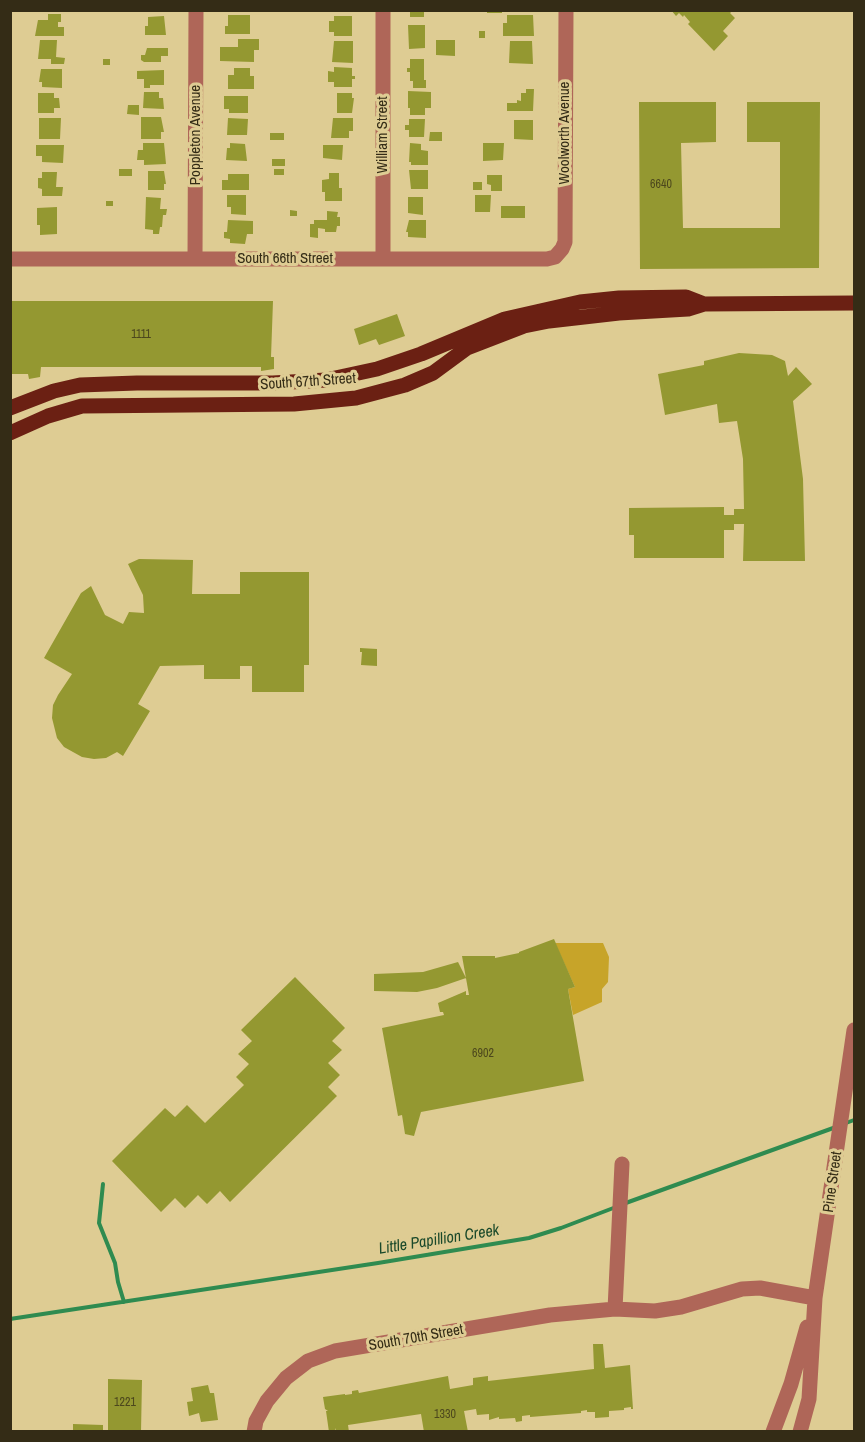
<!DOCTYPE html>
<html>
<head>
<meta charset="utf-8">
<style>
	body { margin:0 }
	#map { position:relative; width:865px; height:1442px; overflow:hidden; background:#decc93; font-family:"Archivo Narrow",sans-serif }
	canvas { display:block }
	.frame { position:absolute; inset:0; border:12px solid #342c16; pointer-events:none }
</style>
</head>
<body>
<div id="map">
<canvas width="865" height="1442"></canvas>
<div class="frame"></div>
</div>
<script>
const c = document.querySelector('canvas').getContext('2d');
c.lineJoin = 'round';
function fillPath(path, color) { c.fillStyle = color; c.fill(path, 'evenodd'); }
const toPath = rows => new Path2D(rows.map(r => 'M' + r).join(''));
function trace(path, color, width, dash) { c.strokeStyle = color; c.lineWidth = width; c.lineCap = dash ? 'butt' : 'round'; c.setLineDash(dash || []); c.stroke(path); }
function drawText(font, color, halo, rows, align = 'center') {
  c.font = font + ' "Archivo Narrow",sans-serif'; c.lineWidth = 6; c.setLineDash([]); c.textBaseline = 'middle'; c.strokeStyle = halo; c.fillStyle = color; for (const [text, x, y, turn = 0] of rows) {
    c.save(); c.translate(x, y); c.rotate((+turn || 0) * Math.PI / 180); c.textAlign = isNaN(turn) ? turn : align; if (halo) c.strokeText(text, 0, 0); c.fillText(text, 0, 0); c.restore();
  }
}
fillPath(toPath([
	[555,943,603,943,609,957,608,982,602,989,602,1002,573,1015,568,989,575,987]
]), '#c7a429');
trace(toPath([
	[846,1123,854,1120],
	[103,1184,99,1223,115,1263,118,1282,124,1302],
	[623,1204,836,1127],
	[10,1319,378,1263,529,1238,561,1228,616,1207]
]), '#2f8b50', 4);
fillPath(toPath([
	[410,10,424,10,424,17,410,17],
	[487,10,502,10,502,13,487,13],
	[671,10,733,10,730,13,735,18,723,31,728,36,714,51,688,24,690,22,684,15,683,17,679,13,676,16],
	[48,14,61,14,61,22,58,22,58,27,64,27,64,36,35,36,38,20,48,20],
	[228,15,250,15,250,34,225,34,225,26,228,26],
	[507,15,533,15,534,36,503,36,503,23,507,23],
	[164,16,166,35,145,35,145,26,148,26,148,17],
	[334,16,352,16,352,36,334,36,334,32,329,32,329,21,334,21],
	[408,25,425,25,425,48,409,49],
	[479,31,485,31,485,38,479,38],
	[238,39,259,39,259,50,254,50,254,62,220,61,220,47,238,47],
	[40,40,57,40,56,57,65,58,64,64,51,64,51,59,38,59],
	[436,40,455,40,455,56,436,55],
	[334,41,353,41,353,63,332,62],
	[510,41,532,41,533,64,509,63],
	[147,48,168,48,168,56,161,56,161,62,144,62,141,60,141,55,145,55],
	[103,59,110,59,110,65,103,65],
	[410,59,424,59,424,80,426,80,426,88,413,88,413,81,410,81,410,72,407,72,407,68,410,68],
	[334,67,352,68,352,76,355,76,355,79,352,79,352,87,334,87,334,82,328,82,328,71,334,72],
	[234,68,250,68,250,76,254,76,254,89,228,89,228,75,234,75],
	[41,69,62,69,62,88,42,87,42,82,39,82],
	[164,70,164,85,150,85,150,88,144,88,144,79,137,79,137,71],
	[526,89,534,89,533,111,507,111,507,103,517,103,517,100,521,101,521,93,526,93],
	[408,91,431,92,431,108,425,108,425,115,410,115,410,108,408,108],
	[144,92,159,92,159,98,163,98,164,109,143,108],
	[38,93,54,93,54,98,59,98,60,108,54,108,54,113,38,113],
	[337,93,352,93,352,98,354,98,352,113,337,113],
	[224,96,248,96,248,113,229,113,229,109,224,109],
	[639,102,716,102,716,142,681,143,683,228,780,228,780,142,747,142,747,102,820,102,819,268,640,269],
	[128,105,139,105,139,115,127,114],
	[141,117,161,117,164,132,161,132,161,139,141,139],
	[39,118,61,118,60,139,39,139],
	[228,118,248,119,247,135,227,135],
	[333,118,353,118,353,131,349,131,349,138,331,138],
	[409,119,425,119,424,137,409,137,409,130,405,130,405,125,409,125],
	[514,120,533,120,533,140,514,139],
	[430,132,442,132,442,141,429,141],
	[270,133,284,133,284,140,270,140],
	[143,143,164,143,166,164,144,165,144,160,137,160,138,150,143,150],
	[230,143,245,144,247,161,226,160,227,148,230,148],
	[410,143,421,144,421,150,428,151,428,165,411,165,411,162,409,162],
	[483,143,504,143,503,160,483,161],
	[36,145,64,145,63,163,42,162,42,156,36,156],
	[323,145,343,145,342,160,323,158],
	[272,159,285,159,285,166,272,166],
	[119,169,132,169,132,176,119,176],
	[274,169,284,169,284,175,274,175],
	[409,170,428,170,428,189,411,189],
	[148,171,164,171,166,184,164,184,164,190,148,190],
	[42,172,57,172,56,187,63,187,62,196,42,196,42,189,38,188,38,178,42,178],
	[329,173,339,173,339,188,342,188,342,201,325,201,325,192,322,192,322,180,329,179],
	[228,174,249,174,249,190,222,190,222,180,228,180],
	[487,175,502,175,502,191,491,191,491,185,487,184],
	[473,182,482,182,482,190,473,190],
	[227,195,246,195,246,215,231,214,231,207,227,207],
	[475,195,491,195,490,212,475,212],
	[146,197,161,198,160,209,167,209,166,215,163,215,162,227,160,227,159,234,153,234,153,230,145,229],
	[408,197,423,197,423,215,408,213],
	[106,201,113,201,113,206,106,206],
	[501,206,525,206,525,218,501,218],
	[57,207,57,234,40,235,40,225,37,225,37,208],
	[290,210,297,211,297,216,290,216],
	[327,211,338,212,337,217,340,217,340,226,337,226,336,232,325,232,325,229,318,228,318,238,310,237,310,224,314,224,314,220,327,220],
	[228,220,253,221,253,234,247,234,245,244,230,243,230,239,224,238,224,232,227,232],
	[409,220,426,220,426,238,408,237,408,232,406,232],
	[10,301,273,301,271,357,274,357,274,369,261,371,261,367,41,367,40,377,29,379,28,374,10,374],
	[397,314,405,336,379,345,376,339,359,345,354,329],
	[739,353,772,355,785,361,788,376,796,367,812,384,793,401,803,479,805,561,743,561,744,524,734,524,734,530,724,530,724,558,634,558,634,535,629,535,629,508,724,507,724,515,734,515,734,509,744,509,743,459,737,421,719,423,717,404,665,415,658,374,704,365,704,361],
	[139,559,193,560,192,594,240,594,240,572,309,572,309,665,304,665,304,692,252,692,252,666,240,666,240,679,204,679,204,665,160,666,138,704,150,711,123,756,117,752,106,758,94,759,82,757,64,747,57,738,52,718,53,705,58,695,72,674,44,658,81,593,91,586,105,615,123,624,129,612,144,613,143,595,128,564],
	[360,648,377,649,377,666,361,665,362,652,360,652],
	[554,939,575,987,568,989,584,1081,421,1112,414,1136,405,1134,402,1115,398,1116,382,1028,444,1015,443,1012,440,1012,438,1003,466,991,466,995,469,995,462,956,495,956,495,958,519,953,519,952],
	[458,962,466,978,437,988,417,992,374,991,374,974,423,972],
	[295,977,345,1028,332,1041,342,1050,328,1063,340,1075,328,1087,337,1096,230,1202,220,1191,207,1204,198,1195,185,1208,175,1198,161,1212,112,1161,165,1108,175,1117,187,1105,205,1123,244,1085,236,1077,249,1064,238,1054,252,1041,241,1030],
	[593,1344,603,1344,605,1368,630,1365,633,1409,631,1409,631,1407,624,1408,624,1410,609,1411,609,1417,595,1418,595,1412,587,1412,587,1410,581,1411,581,1413,530,1417,530,1415,522,1416,522,1421,516,1422,515,1418,499,1419,499,1417,489,1420,489,1414,477,1415,476,1409,464,1411,468,1432,424,1432,421,1414,348,1425,349,1432,336,1432,336,1428,335,1431,329,1432,326,1411,328,1411,325,1409,323,1397,345,1394,345,1395,352,1394,352,1391,358,1390,359,1393,448,1376,450,1389,473,1385,473,1378,488,1376,488,1381,594,1369],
	[108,1379,142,1380,141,1432,108,1432],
	[208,1385,210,1393,214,1393,218,1420,201,1422,199,1413,189,1416,187,1402,193,1401,191,1388],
	[73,1424,103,1425,103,1432,73,1432]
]), '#949831');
trace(toPath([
	[383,10,383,259],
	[10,259,547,259,555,257,562,249,565,242,566,10],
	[195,259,196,10],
	[622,1164,615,1309,655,1311,681,1307,742,1289,760,1288,815,1298],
	[254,1432,256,1421,267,1401,286,1378,308,1361,335,1351,550,1315,615,1309],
	[773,1432,791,1384,807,1327],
	[800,1432,809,1399,815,1298,854,1030]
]), '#af6658', 15);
trace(toPath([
	[10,408,54,391,80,385,137,383,273,383,326,380,377,369,421,354,505,319,580,302,619,298,686,297,704,304],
	[10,433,48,416,82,406,294,404,356,398,405,385,433,373,467,348,524,326,549,321,619,313,688,309,704,304,854,303]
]), '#6b2013', 15);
drawText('12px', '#4c471d', null, [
	["6640",661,185],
	["1111",141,335],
	["6902",483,1054],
	["1221",125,1403],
	["1330",445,1415]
]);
drawText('15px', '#342c16', '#decc93', [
	["Woolworth Avenue",565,133,-90],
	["Poppleton Avenue",196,135,-90],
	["William Street",383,135,-90],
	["South 66th Street",285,259],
	["South 67th Street",308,382,-4],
	["Pine Street",833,1182,-82],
	["South 70th Street",416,1338,-10]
]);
drawText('italic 16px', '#1a492a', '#decc93', [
	["Little Papillion Creek",439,1240,-9]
]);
</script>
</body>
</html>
